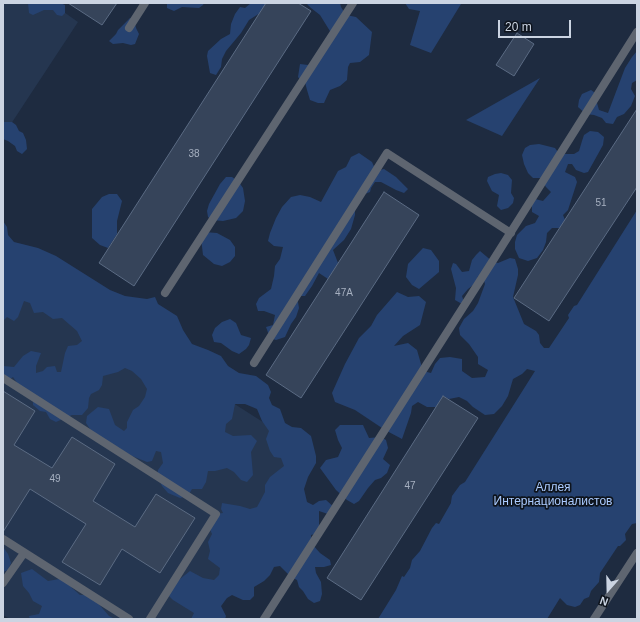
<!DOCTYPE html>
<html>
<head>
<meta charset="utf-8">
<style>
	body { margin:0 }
	#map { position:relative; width:640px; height:622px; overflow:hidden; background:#1e2b40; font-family:Arial,sans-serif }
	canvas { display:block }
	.frame { position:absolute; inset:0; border:4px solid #cbd4e2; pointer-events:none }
	.north { position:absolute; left:588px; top:570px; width:40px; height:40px; -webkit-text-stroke:3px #0e141d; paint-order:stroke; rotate:200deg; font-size:11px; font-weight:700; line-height:16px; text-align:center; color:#cbd4e2 }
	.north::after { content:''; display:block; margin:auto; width:14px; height:18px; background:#cbd4e2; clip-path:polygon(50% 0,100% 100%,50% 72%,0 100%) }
	.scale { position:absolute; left:498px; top:20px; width:73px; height:18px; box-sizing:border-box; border:2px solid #cbd4e2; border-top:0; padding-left:5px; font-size:12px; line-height:14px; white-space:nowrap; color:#cbd4e2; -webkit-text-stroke:3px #0e141d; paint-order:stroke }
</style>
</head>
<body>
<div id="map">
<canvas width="640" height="622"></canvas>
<div class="frame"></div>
<div class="north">N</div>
<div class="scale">20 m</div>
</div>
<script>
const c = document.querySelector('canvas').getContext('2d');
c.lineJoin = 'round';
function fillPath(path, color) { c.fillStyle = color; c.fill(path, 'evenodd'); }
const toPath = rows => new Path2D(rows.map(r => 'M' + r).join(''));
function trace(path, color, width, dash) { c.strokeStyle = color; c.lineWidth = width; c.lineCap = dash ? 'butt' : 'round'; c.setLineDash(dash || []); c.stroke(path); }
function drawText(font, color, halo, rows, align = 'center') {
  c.font = font + ' Arial,sans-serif'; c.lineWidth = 3.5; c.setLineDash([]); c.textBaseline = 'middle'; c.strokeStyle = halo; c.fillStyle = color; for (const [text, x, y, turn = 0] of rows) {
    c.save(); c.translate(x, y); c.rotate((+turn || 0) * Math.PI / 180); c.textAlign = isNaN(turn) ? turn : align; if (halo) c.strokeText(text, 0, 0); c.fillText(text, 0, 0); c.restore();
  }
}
fillPath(toPath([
	[3,3,51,3,78,22,3,136],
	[3,256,316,456,213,619,10,619,3,615]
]), '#253650');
fillPath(toPath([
	[28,3,60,3,65,5,65,13,62,16,57,15,53,10,44,10,33,15,29,13],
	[167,3,204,3,203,5,199,8,182,7,174,11,167,8],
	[251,3,266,4,260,13,249,20,241,33,226,51,222,59,221,67,216,75,210,73,207,56,208,51,221,39,230,34,231,24,235,14,240,7,245,8],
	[306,3,340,3,341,7,346,15,356,17,372,32,369,55,360,62,350,63,348,67,347,80,340,86,330,90,324,103,318,103,310,100,307,90,305,82,302,82,298,77,300,64,308,65,313,66,333,36,320,15,311,8],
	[405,3,457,3,461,4,431,53,410,45,420,11,409,9],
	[130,18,134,20,136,28,139,34,135,44,131,45,123,43,113,44,109,41,116,34,118,30],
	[637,51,637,80,632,83,631,89,635,96,631,106,624,114,617,117,613,124,606,123,602,118,594,115,586,114,578,107,579,100,582,94,591,90,598,95,597,103,599,110,608,113,625,68,632,57],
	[540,78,502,136,466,120],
	[3,122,12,122,16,125,19,131,23,133,26,140,27,149,22,154,17,151,15,146,8,141,3,139],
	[590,131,598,132,604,137,603,145,588,172,584,173,576,170,572,164,568,164,565,172,575,177,577,182,568,210,563,215,565,220,560,228,552,228,547,233,546,242,543,250,537,258,528,261,519,258,515,249,515,242,517,235,526,226,535,223,539,216,532,212,532,205,535,199,543,201,551,192,546,187,540,178,533,178,528,173,524,164,522,155,525,148,530,145,539,144,555,148,560,155,565,154,574,154,579,151,582,141,584,135],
	[359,153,372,162,376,171,384,169,396,177,408,189,404,193,396,190,381,182,375,182,371,188,370,192,360,196,355,204,355,215,351,229,344,240,333,250,338,263,328,279,319,273,312,286,305,296,297,296,299,308,296,317,291,324,285,337,276,340,270,338,266,327,273,325,275,315,264,311,258,311,256,304,259,298,271,289,274,276,275,266,280,259,283,247,274,246,268,241,270,233,276,218,282,207,291,197,300,195,310,197,321,202,338,171,346,167,351,157],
	[501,173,508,175,512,180,511,193,514,198,513,203,508,208,501,210,497,206,499,195,492,191,487,181,488,177,495,174],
	[226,177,232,177,238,181,243,188,245,201,243,211,236,218,223,221,212,220,208,217,207,211,209,204,220,184],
	[109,194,117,194,122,201,117,221,117,234,108,248,100,245,92,238,92,209,102,197],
	[637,210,637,523,632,524,625,534,626,540,620,546,618,546,600,573,599,582,591,591,589,597,584,599,580,605,575,607,567,605,560,598,547,619,378,619,396,590,402,576,404,577,410,568,412,560,420,551,432,528,436,523,439,524,451,503,451,502,452,496,460,485,465,482,535,371,527,369,522,374,513,379,508,396,502,406,494,414,485,415,473,407,467,401,459,397,449,399,443,396,436,407,427,407,418,402,412,406,411,413,402,439,385,430,355,410,335,402,332,393,345,364,359,338,371,326,377,315,397,292,408,297,419,296,426,302,420,325,403,336,394,346,408,343,417,350,423,371,431,373,435,364,440,358,450,357,462,359,462,371,472,378,485,377,488,370,478,364,478,357,469,344,460,335,459,328,464,319,473,311,478,303,485,284,483,277,478,276,477,282,468,289,462,296,464,302,462,304,455,300,456,288,451,269,453,263,456,264,462,272,469,271,472,260,476,255,480,251,493,262,498,263,510,258,515,259,518,269,518,275,513,297,524,324,536,331,539,335,540,343,544,348,549,348,569,318,568,315,574,306,577,305],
	[3,221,7,227,8,235,14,242,38,248,56,256,110,290,125,296,147,299,155,297,158,304,177,316,183,330,192,344,208,350,221,356,228,366,239,373,256,376,268,385,271,392,269,398,272,405,280,409,285,423,292,427,301,428,311,436,316,456,316,463,308,477,304,489,307,502,313,505,319,501,326,500,335,508,331,515,319,511,319,533,311,535,312,544,320,553,330,560,331,565,324,567,315,567,316,573,321,582,322,594,320,601,314,603,308,599,303,591,299,587,297,580,291,577,280,566,274,567,270,575,264,581,254,587,254,596,250,600,243,600,232,595,227,598,221,606,226,616,225,619,191,619,194,613,173,600,166,593,170,587,190,571,203,578,214,580,219,575,220,568,208,559,210,551,208,542,212,534,208,525,216,514,223,513,221,509,222,503,240,506,250,509,257,507,265,492,265,485,270,477,284,466,281,458,274,457,270,451,266,439,269,431,262,421,257,409,245,404,235,404,232,419,226,424,225,432,233,436,251,435,257,441,251,452,253,475,247,482,241,480,234,472,227,468,215,471,208,471,206,482,202,489,192,489,188,496,180,498,168,493,162,486,157,476,158,470,163,463,161,452,156,451,152,461,147,462,132,456,92,432,86,423,87,416,98,407,109,409,115,425,124,431,127,428,127,422,133,410,139,406,145,397,147,389,141,379,132,371,125,368,118,372,103,376,102,385,99,390,91,394,89,398,88,408,82,415,72,415,56,422,50,419,46,412,40,411,33,405,33,398,22,390,13,377,7,381,3,378,3,366,14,367,23,356,31,351,41,353,36,366,36,373,43,371,47,367,55,366,57,372,61,372,65,353,68,346,77,345,82,341,77,331,62,318,53,319,43,312,34,313,30,303,24,301,18,317,14,321,7,317,3,321],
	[204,232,217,233,230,240,235,247,235,256,230,262,222,266,214,264,203,255,201,238],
	[423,248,431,250,439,261,439,272,419,289,412,285,406,277,408,264],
	[230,319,236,323,241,335,251,338,249,345,246,349,239,354,232,351,221,343,214,342,212,335,215,328,222,322],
	[340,425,363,425,369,438,381,437,386,440,388,448,383,459,390,465,387,473,381,478,375,480,368,488,359,501,354,504,347,500,336,490,320,468,326,460,338,457,342,448,338,440,335,430],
	[3,547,8,554,11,563,8,570,3,572],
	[32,569,48,581,65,578,72,588,80,595,91,595,109,616,115,619,30,619,29,616,39,614,42,606,33,601,29,593,23,586,21,573]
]), '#264270');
const building = toPath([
	[68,3,117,3,102,25,68,3],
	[266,3,298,3,311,11,134,286,99,263,266,3],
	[517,33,534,44,514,76,496,65,517,33],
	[637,109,637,187,549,321,514,298,637,109],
	[384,192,419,215,301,398,266,375,384,192],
	[3,391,35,411,14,445,52,468,72,437,115,464,93,501,135,527,156,494,195,518,160,573,122,549,100,585,62,562,86,524,30,489,3,532,3,391],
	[443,396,478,418,361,600,327,578,443,396]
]);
fillPath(building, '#36445a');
trace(building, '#5b6b83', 1);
trace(toPath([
	[129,28,145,3],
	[165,293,353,3],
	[254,363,387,153,511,233],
	[3,378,216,514,150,619],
	[3,539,129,619],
	[3,583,24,553],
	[264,619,492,262,637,32]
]), '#5e6570', 8);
trace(toPath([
	[594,619,637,553]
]), '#5e6570', 8);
drawText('10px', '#a6b0c0', null, [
	["38",194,154],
	["51",601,203],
	["47А",344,293],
	["49",55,479],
	["47",410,486]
]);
drawText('12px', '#abcbff', '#0e141d', [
	["Аллея",553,488],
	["Интернационалистов",553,502]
]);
</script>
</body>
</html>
